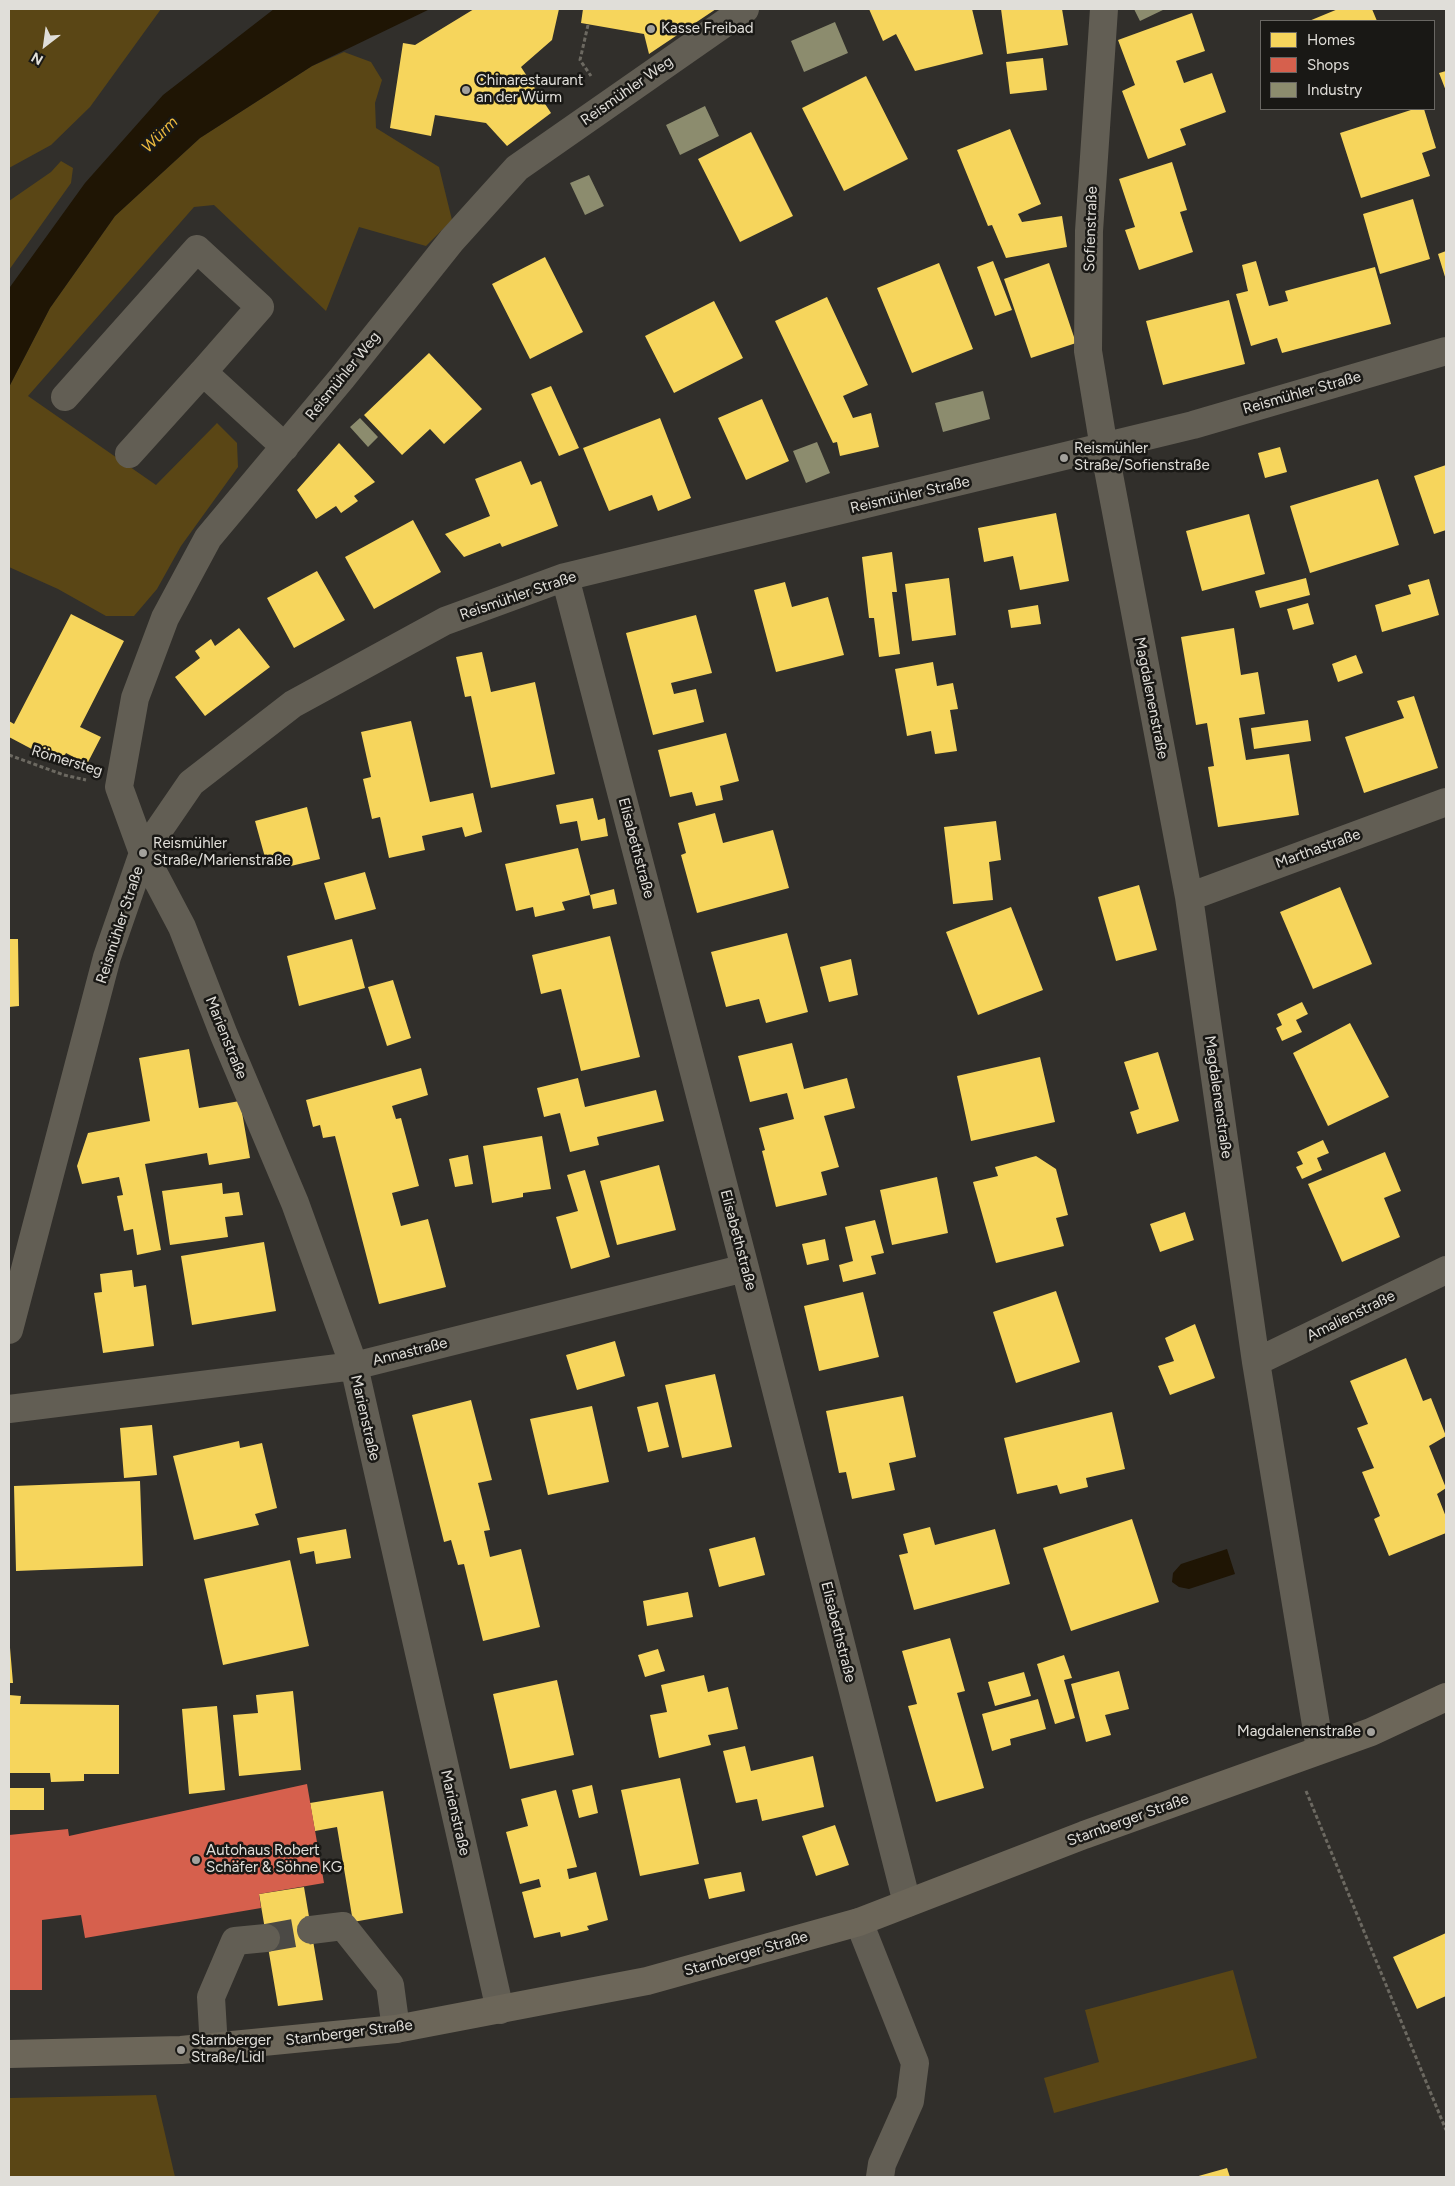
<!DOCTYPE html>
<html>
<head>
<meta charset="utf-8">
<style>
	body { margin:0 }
	#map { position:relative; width:1455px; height:2186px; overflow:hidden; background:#312f2b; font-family:Figtree,sans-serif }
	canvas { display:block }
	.frame { position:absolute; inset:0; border:10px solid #e0ded9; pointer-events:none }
	.legend { position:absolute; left:1260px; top:20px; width:175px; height:90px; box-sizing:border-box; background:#191815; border:1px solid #696763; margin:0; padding:6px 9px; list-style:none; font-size:15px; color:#e0ded9 }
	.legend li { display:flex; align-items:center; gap:10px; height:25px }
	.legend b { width:25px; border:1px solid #696763 }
	.north { position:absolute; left:20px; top:20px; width:50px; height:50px; -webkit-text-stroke:4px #191815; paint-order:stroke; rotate:210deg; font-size:14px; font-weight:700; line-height:20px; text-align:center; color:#e0ded9 }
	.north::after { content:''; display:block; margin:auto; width:18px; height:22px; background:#e0ded9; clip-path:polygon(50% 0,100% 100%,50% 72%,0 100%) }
</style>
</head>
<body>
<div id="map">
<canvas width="1455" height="2186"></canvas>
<div class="frame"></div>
<ul class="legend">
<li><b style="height:14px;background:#f6d55c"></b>Homes</li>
<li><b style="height:14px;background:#d6604d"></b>Shops</li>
<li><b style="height:14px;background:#8c8c6e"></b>Industry</li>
</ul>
<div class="north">N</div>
</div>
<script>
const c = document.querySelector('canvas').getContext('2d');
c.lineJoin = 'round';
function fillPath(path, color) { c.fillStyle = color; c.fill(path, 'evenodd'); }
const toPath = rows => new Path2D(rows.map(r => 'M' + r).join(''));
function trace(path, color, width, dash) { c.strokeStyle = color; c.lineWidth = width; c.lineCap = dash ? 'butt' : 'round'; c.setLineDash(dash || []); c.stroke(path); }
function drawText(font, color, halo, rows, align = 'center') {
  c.font = font + ' Figtree,sans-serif'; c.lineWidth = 5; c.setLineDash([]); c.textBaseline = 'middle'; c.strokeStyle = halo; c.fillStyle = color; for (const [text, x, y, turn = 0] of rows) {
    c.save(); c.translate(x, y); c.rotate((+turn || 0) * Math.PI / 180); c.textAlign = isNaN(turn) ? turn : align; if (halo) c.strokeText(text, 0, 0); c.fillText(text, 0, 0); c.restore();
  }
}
fillPath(toPath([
	[9,9,161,9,90,107,51,145,9,168],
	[344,52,371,62,382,80,375,103,376,128,439,167,452,220,426,246,359,227,326,311,214,205,194,207,28,396,156,485,217,423,237,443,238,467,181,546,157,589,134,616,106,616,58,589,9,567,9,387,50,308,115,216,200,138,312,66],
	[61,161,73,168,71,183,9,270,9,201,51,172],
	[1233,1970,1257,2058,1054,2113,1044,2078,1099,2062,1085,2010],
	[156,2095,175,2177,9,2177,9,2098]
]), '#5a4615');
fillPath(toPath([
	[274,9,430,9,312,66,200,138,115,216,50,308,9,387,10,287,85,183,163,95],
	[1227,1549,1235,1574,1189,1589,1179,1587,1172,1582,1173,1573,1181,1564]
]), '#1f1504');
fillPath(toPath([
	[474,9,559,9,552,40,521,67,551,113,507,146,486,123,435,115,431,136,390,128,403,43,415,45],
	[583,9,716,9,649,54,644,34,581,23],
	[869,9,972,9,983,54,915,71,896,34,883,41],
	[1001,9,1062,9,1068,45,1007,54],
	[1338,9,1372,9,1377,21,1309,21],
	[1192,13,1205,51,1176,61,1179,69,1184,83,1212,73,1226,112,1180,129,1186,145,1148,159,1122,91,1135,85,1118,40],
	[1043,58,1047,90,1010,94,1006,62],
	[1446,71,1446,91,1439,73],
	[866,76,908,159,844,191,802,108],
	[1414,109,1424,109,1436,148,1422,153,1430,176,1361,198,1340,133],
	[1010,129,1041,204,1018,214,1022,222,1062,216,1067,247,1006,258,992,225,988,226,957,150],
	[751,132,793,216,740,242,698,159],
	[1172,162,1187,210,1180,212,1193,252,1139,270,1125,230,1135,227,1119,179],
	[1413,199,1430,259,1380,274,1363,214],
	[1446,251,1446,280,1438,254],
	[545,257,583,332,530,359,492,284],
	[993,261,1012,310,995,316,977,267],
	[1256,261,1269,306,1288,301,1285,291,1375,267,1391,324,1282,353,1277,338,1251,346,1236,294,1248,291,1242,265],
	[939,263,973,349,912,373,877,288],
	[1049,263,1076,343,1031,358,1004,279],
	[827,297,868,385,843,396,853,418,871,413,879,447,840,456,837,442,833,443,775,321],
	[1229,300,1245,364,1163,385,1146,321],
	[714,301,743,358,674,393,645,336],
	[429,353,482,409,444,444,430,429,402,455,364,415],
	[551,386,579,448,559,456,531,394],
	[762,399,789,461,746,480,718,418],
	[660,418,691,498,658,511,652,495,609,511,583,448],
	[339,443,375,482,354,496,358,501,341,513,336,506,316,519,297,490],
	[1280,447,1287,472,1265,478,1258,453],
	[521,461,531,485,541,481,558,526,502,547,500,543,464,557,445,534,490,516,475,479],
	[1446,465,1446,530,1434,534,1414,476],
	[1378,479,1399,545,1310,573,1290,506],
	[1056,513,1069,581,1020,590,1013,556,984,562,978,528],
	[1249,514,1265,574,1202,591,1186,531],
	[413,520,441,572,374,609,345,557],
	[892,552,897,592,892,592,900,654,879,657,874,618,869,618,862,557],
	[317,571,345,620,294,648,267,598],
	[949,578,956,635,912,641,905,584],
	[1306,578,1310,595,1260,608,1255,591],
	[1429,579,1439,615,1382,632,1375,605,1411,594,1408,585],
	[785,582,792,607,828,597,844,655,776,672,754,590],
	[1308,603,1314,624,1293,630,1287,609],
	[1038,605,1041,624,1011,628,1008,610],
	[71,614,124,641,80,727,101,737,87,764,66,753,60,764,9,737,9,721,14,724],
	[696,615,712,673,671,683,674,694,696,689,704,722,653,735,626,633],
	[239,628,270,667,205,716,175,677,200,658,195,651,211,639,215,646],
	[1234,628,1241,675,1258,672,1265,714,1239,718,1246,760,1289,754,1299,815,1218,827,1208,767,1214,766,1207,723,1196,725,1181,637],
	[482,652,491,692,535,682,555,774,491,788,471,696,465,697,456,657],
	[1356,655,1363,673,1338,682,1332,664],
	[933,662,937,686,953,683,958,709,950,710,957,751,935,754,931,731,907,736,895,669],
	[1414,696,1438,768,1364,793,1345,737,1404,718,1397,701],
	[1308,720,1311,741,1254,749,1251,728],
	[411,721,430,802,473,793,482,832,465,837,462,827,422,836,425,850,389,858,380,817,372,819,363,779,371,777,361,732],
	[726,733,739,781,720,786,723,800,696,806,692,792,670,797,658,750],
	[593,798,598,820,605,818,608,836,581,841,577,821,560,824,556,805],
	[307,807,320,859,291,866,288,855,266,861,255,821],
	[715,813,723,843,773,830,789,888,697,913,681,855,686,853,678,823],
	[996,821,1001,860,989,862,993,900,953,904,944,827],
	[578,848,590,895,614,889,617,904,593,909,590,895,562,902,565,910,535,917,533,907,516,911,505,864],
	[365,872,376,909,335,920,324,883],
	[1139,885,1157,950,1116,961,1098,897],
	[1340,887,1372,964,1313,989,1280,912],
	[1011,907,1043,990,978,1015,946,932],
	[787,933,808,1012,766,1023,759,999,726,1007,711,952],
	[610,936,640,1057,581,1071,561,989,541,994,532,955],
	[9,939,18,939,19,1006,9,1007],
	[352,939,365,988,299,1006,287,956],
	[851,959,858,995,829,1002,820,967],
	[393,980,411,1038,387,1046,368,987],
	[1302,1002,1308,1014,1296,1020,1302,1032,1282,1041,1276,1028,1282,1025,1277,1014],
	[1350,1023,1389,1097,1328,1126,1293,1053],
	[792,1043,804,1089,847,1078,855,1108,824,1116,839,1167,821,1172,827,1195,776,1207,762,1151,765,1150,759,1128,794,1119,787,1093,750,1102,738,1056],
	[189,1049,199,1108,240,1101,250,1158,209,1165,207,1153,145,1164,161,1250,137,1255,133,1229,124,1231,117,1196,123,1195,119,1177,82,1184,77,1166,88,1133,150,1121,139,1058],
	[1158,1052,1179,1121,1137,1134,1130,1112,1139,1109,1124,1062],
	[1040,1057,1055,1122,971,1141,957,1076],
	[421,1068,428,1095,392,1106,396,1119,401,1118,419,1186,392,1193,401,1226,428,1219,446,1287,379,1304,335,1136,323,1138,320,1125,313,1127,306,1100],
	[578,1078,585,1107,656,1090,664,1121,597,1137,599,1145,570,1152,560,1113,544,1117,537,1088],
	[542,1136,551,1189,523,1193,523,1197,492,1203,483,1146],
	[1323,1140,1329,1153,1317,1158,1322,1170,1302,1179,1296,1167,1303,1164,1297,1152],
	[1385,1152,1401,1191,1384,1198,1400,1237,1342,1262,1308,1184],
	[468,1155,473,1184,455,1187,449,1159],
	[1036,1156,1056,1169,1068,1215,1056,1218,1064,1246,996,1263,973,1182,998,1176,995,1167],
	[659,1165,676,1230,617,1245,600,1181],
	[585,1170,610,1257,571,1269,556,1217,578,1211,567,1175],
	[937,1177,948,1233,892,1245,880,1190],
	[222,1183,223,1194,239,1192,243,1215,225,1217,228,1237,170,1245,162,1191],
	[1185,1212,1194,1240,1160,1252,1150,1224],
	[875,1220,884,1253,871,1256,876,1274,843,1282,839,1265,853,1261,845,1227],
	[825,1239,829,1260,807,1265,802,1244],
	[264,1242,276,1311,192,1325,181,1256],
	[132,1270,134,1287,146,1285,154,1346,103,1353,94,1293,102,1292,100,1274],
	[1056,1291,1080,1362,1016,1383,993,1312],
	[863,1292,879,1357,819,1371,804,1306],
	[1195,1324,1215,1378,1170,1395,1158,1366,1174,1361,1165,1338],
	[615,1341,625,1376,577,1390,566,1355],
	[1406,1358,1423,1401,1431,1398,1446,1436,1429,1446,1446,1488,1437,1494,1446,1517,1446,1533,1389,1556,1374,1519,1380,1516,1362,1472,1374,1468,1357,1428,1368,1424,1350,1381],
	[715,1374,732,1447,682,1458,665,1385],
	[903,1396,916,1457,889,1463,895,1490,852,1499,846,1472,839,1473,826,1411],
	[471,1400,492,1480,478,1483,490,1530,484,1531,490,1557,521,1549,540,1627,483,1641,464,1564,458,1565,451,1540,444,1542,412,1415],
	[658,1402,669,1447,648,1452,637,1407],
	[592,1406,609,1482,548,1495,530,1419],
	[1112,1412,1125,1469,1086,1478,1088,1487,1060,1494,1057,1485,1017,1494,1004,1438],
	[152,1425,157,1475,124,1478,120,1428],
	[239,1441,240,1448,262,1443,277,1508,255,1514,259,1525,194,1540,173,1456],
	[140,1481,143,1566,16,1571,14,1486],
	[1132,1519,1159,1602,1071,1631,1043,1548],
	[930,1527,935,1545,995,1529,1010,1584,914,1610,899,1555,908,1553,903,1534],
	[346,1529,351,1558,316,1564,314,1551,300,1554,297,1538],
	[755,1537,765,1575,719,1587,709,1549],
	[290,1560,309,1646,223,1665,204,1579],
	[688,1592,693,1617,647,1626,643,1601],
	[9,1636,13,1683,9,1683],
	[950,1638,965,1691,957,1693,984,1788,936,1802,908,1706,917,1704,902,1651],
	[658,1649,665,1671,645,1677,638,1655],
	[1064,1655,1072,1678,1064,1680,1075,1718,1055,1724,1037,1664],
	[1119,1671,1129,1709,1105,1715,1111,1735,1086,1742,1071,1684],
	[1024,1672,1031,1696,995,1706,988,1682],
	[704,1675,708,1692,728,1687,738,1729,708,1735,711,1745,659,1758,650,1715,667,1712,661,1685],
	[557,1680,574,1755,510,1769,493,1694],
	[293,1691,301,1770,239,1776,233,1715,258,1713,256,1695],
	[9,1695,21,1696,20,1704,119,1705,119,1774,84,1774,84,1781,51,1782,50,1773,10,1773],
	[1038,1699,1046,1729,1010,1739,1011,1745,992,1751,982,1714],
	[217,1706,225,1790,189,1794,182,1709],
	[745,1746,751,1771,813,1756,824,1807,762,1821,757,1799,736,1803,723,1751],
	[680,1778,699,1864,640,1876,621,1790],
	[592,1785,598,1813,579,1818,572,1790],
	[9,1788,44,1788,44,1810,9,1810],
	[556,1790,577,1867,567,1869,569,1879,596,1872,608,1920,587,1926,589,1930,561,1937,560,1932,534,1938,522,1892,541,1887,539,1879,520,1884,506,1832,528,1826,521,1799],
	[383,1791,403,1913,353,1922,337,1827,315,1831,310,1803],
	[835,1825,849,1865,816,1876,802,1836],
	[741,1872,745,1891,709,1899,704,1879],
	[304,1887,323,2000,278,2006,259,1894],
	[1446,1933,1446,1996,1417,2009,1393,1957],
	[1227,2168,1230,2177,1195,2177]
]), '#f6d55c');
fillPath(toPath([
	[307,1784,324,1883,259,1894,261,1908,85,1938,81,1915,42,1920,42,1990,9,1990,9,1835,68,1829,69,1836]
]), '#d6604d');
fillPath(toPath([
	[1134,9,1165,9,1140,21],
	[835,22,848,53,804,72,791,41],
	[705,106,719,136,680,155,666,125],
	[589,175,604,206,585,215,570,183],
	[983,391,990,419,943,432,935,403],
	[360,418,378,437,368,447,350,427],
	[817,442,830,473,806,483,793,451]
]), '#8c8c6e');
trace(toPath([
	[266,1938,311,1930]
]), '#4b4945', 28, [28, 14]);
trace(toPath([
	[588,25,580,60,591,76],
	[9,755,64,775,86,780],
	[1306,1791,1446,2130]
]), '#6c6961', 3, [4, 2.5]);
trace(toPath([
	[1104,9,1089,231,1088,351,1104,448,1189,897,1256,1362,1320,1749],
	[65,397,197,249,260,307,203,372],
	[129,454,203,372,285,447],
	[565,577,745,1268,907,1903],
	[1189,897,1446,802],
	[9,1330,107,957,143,853,191,783,293,704,445,621,565,577,1193,425,1446,351],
	[1256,1362,1446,1270],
	[9,1409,354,1366,745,1268],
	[859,1922,915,2063,910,2101,882,2164,880,2177],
	[311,1930,343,1926,390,1985,396,2029],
	[500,2010,354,1366,295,1203,224,1035,182,927,143,853,119,787,135,698,165,618,208,538,342,378,452,240,517,168,745,9],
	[214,2048,211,1997,235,1941,266,1938]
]), '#625e54', 28);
trace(toPath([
	[9,2054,181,2050,396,2029,647,1981,859,1922,1084,1835,1371,1732,1446,1697]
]), '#6c6659', 28);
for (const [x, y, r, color] of [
	[651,29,5,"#a3a19c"],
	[466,90,5,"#a3a19c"],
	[1064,458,5,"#a3a19c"],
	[143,853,5,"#a3a19c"],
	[1371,1732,5,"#a3a19c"],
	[196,1860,5,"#a3a19c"],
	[181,2050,5,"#a3a19c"]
]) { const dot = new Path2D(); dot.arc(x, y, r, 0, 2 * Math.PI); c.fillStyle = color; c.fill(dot); trace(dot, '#191815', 2); }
drawText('15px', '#e0ded9', '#191815', [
	["Kasse Freibad",661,29],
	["Chinarestaurant",476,81],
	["an der Würm",476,98],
	["Reismühler",1074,449],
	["Straße/Sofienstraße",1074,466],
	["Reismühler",153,844],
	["Straße/Marienstraße",153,861],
	["Magdalenenstraße",1361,1732,"right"],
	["Autohaus Robert",206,1851],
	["Schäfer & Söhne KG",206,1868],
	["Starnberger",191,2041],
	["Straße/Lidl",191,2058]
], 'left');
drawText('15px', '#e0ded9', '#191815', [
	["Reismühler Weg",627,91,-35],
	["Sofienstraße",1091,229,-88],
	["Reismühler Weg",343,376,-51],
	["Reismühler Straße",1302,393,-16],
	["Reismühler Straße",910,495,-13],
	["Reismühler Straße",518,596,-19],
	["Magdalenenstraße",1151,698,79],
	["Römersteg",67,761,17],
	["Elisabethstraße",636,848,75],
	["Marthastraße",1318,849,-20],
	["Reismühler Straße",120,925,-72],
	["Marienstraße",226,1038,68],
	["Magdalenenstraße",1218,1097,82],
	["Elisabethstraße",738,1240,75],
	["Amalienstraße",1351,1316,-26],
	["Annastraße",410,1352,-14],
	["Marienstraße",365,1418,77],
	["Elisabethstraße",838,1632,76],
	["Marienstraße",455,1813,77],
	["Starnberger Straße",1128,1820,-20],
	["Starnberger Straße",746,1954,-16],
	["Starnberger Straße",349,2033,-7]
]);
drawText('italic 16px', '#ebb93e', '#191815', [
	["Würm",160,135,-45]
]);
</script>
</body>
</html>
